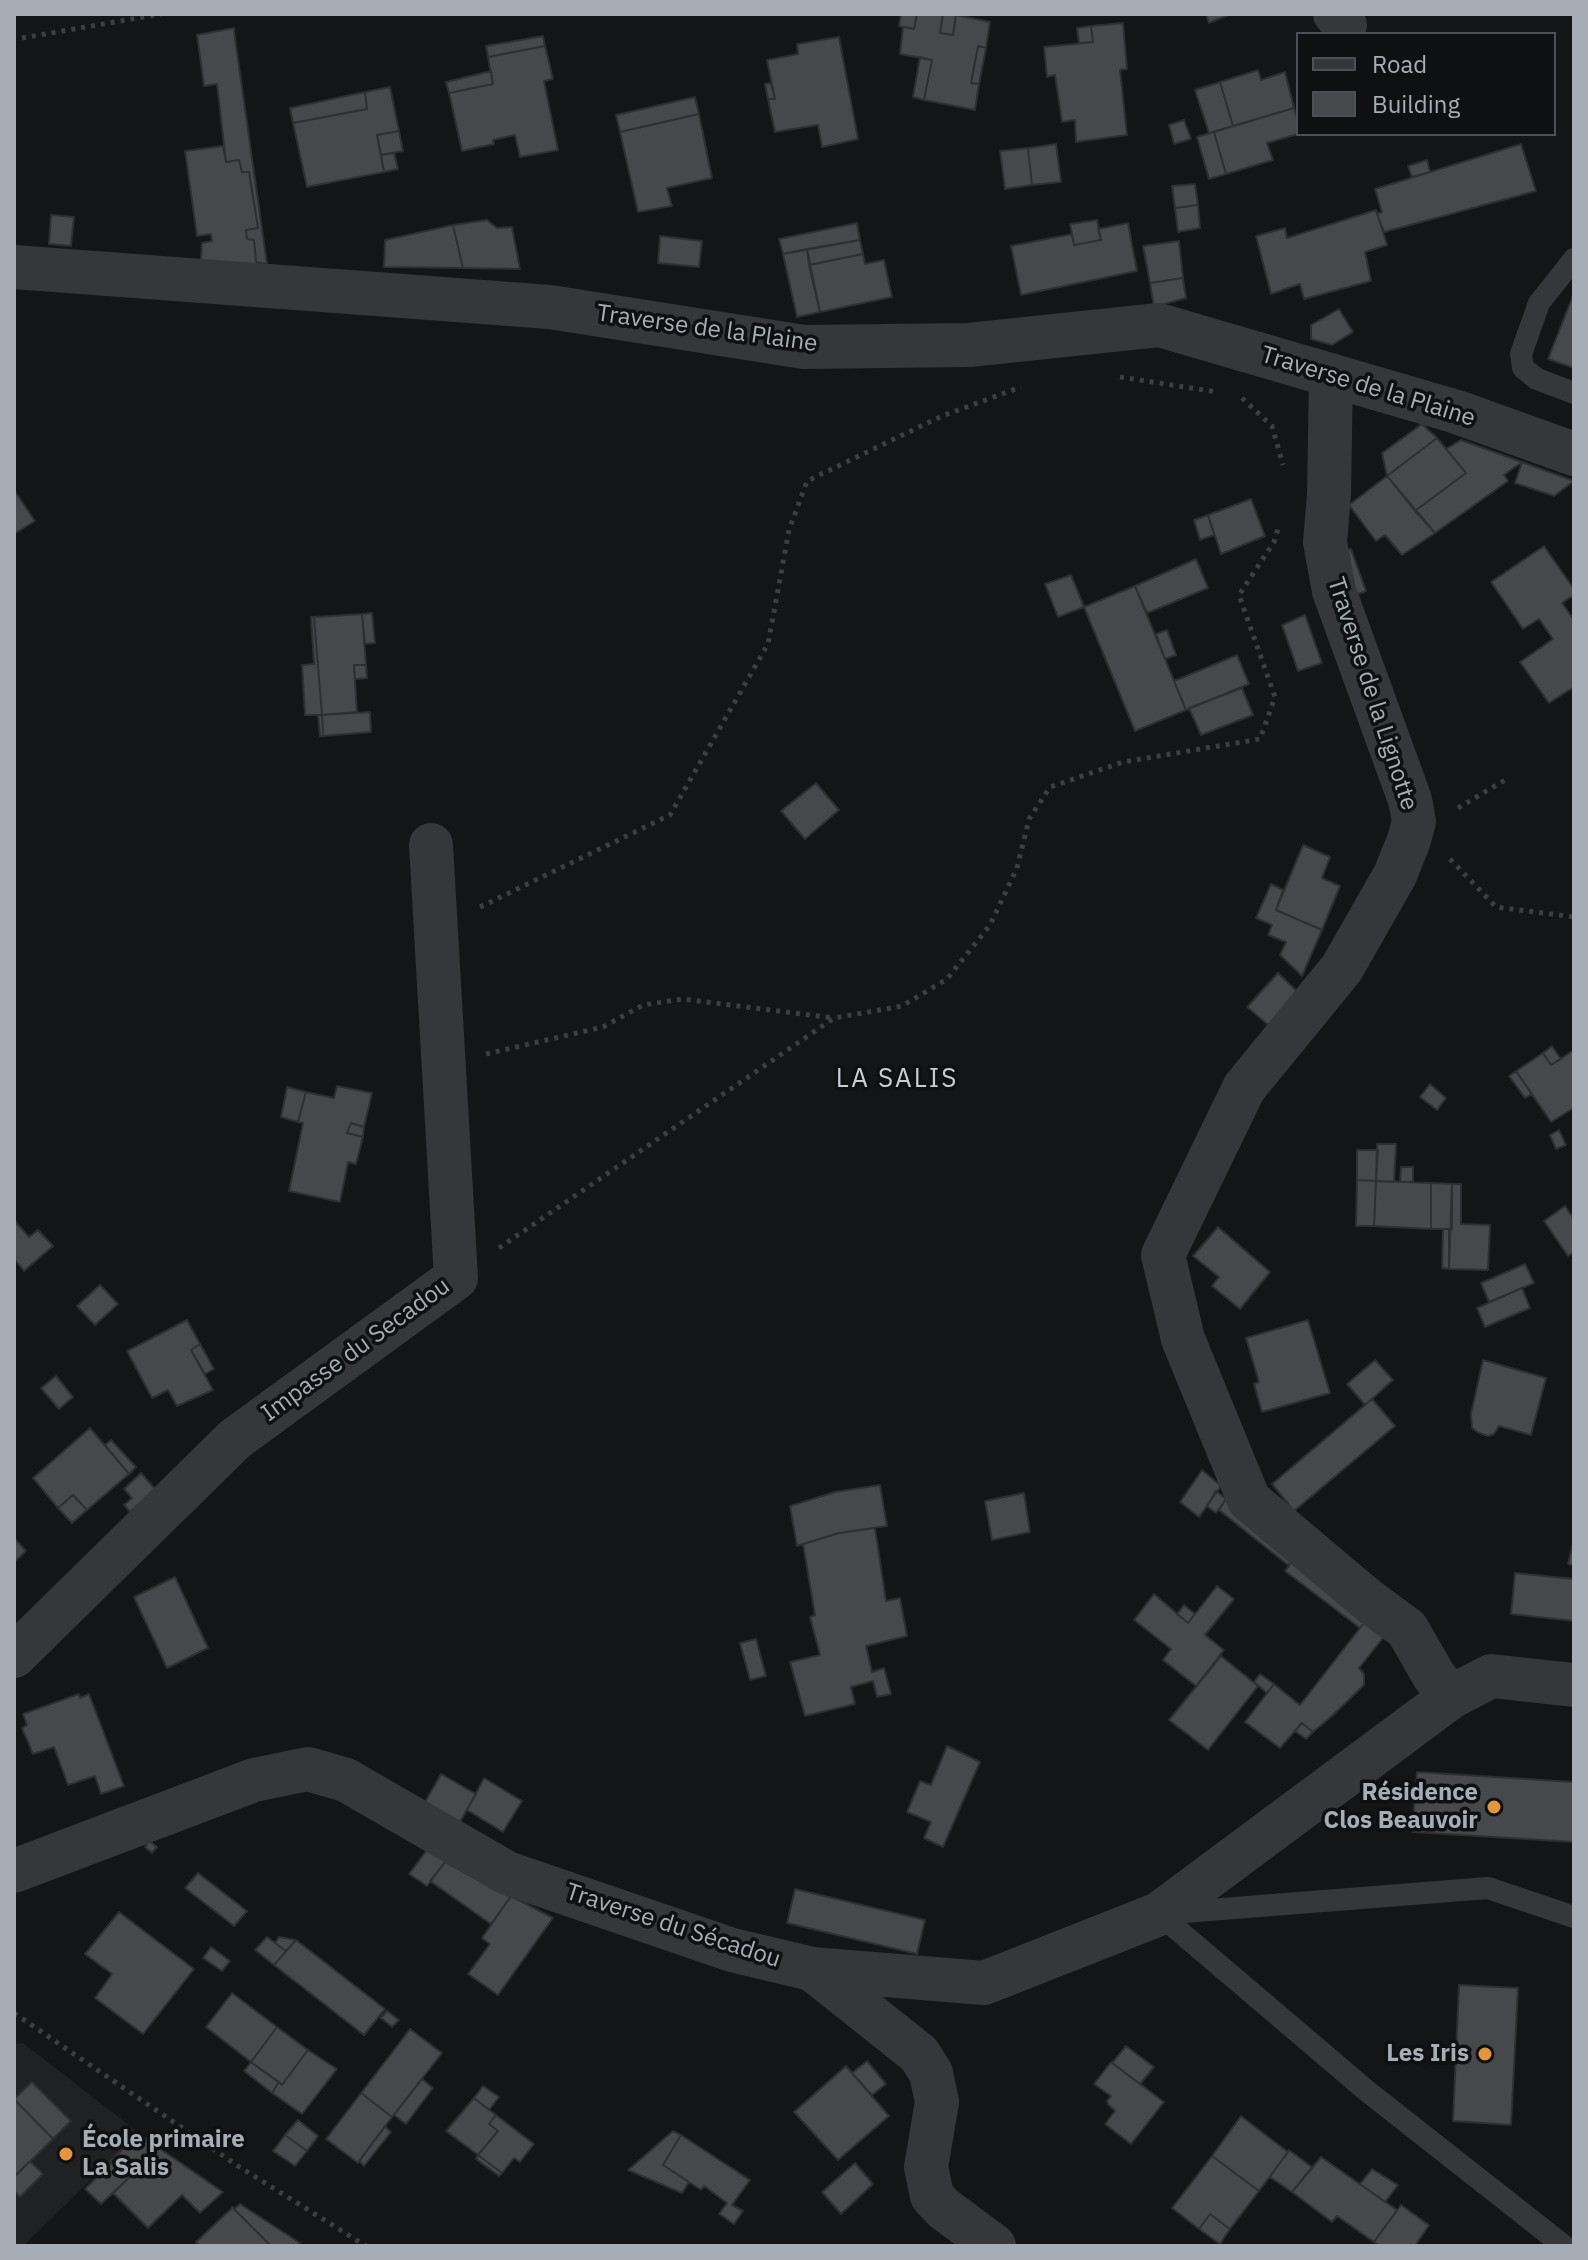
<!DOCTYPE html>
<html>
<head>
<meta charset="utf-8">
<style>
	body { margin:0 }
	#map { position:relative; width:1588px; height:2260px; overflow:hidden; background:#141516; font-family:"IBM Plex Sans",sans-serif }
	canvas { display:block }
	.frame { position:absolute; inset:0; border:16px solid #a7adb5; pointer-events:none }
	.legend { position:absolute; left:1296px; top:32px; width:260px; height:104px; box-sizing:border-box; background:#0f1011; border:2px solid #4c4f53; margin:0; padding:10px 14px; list-style:none; font-size:24px; color:#a7adb5 }
	.legend li { display:flex; align-items:center; gap:16px; height:40px }
	.legend b { width:40px; border:2px solid #4c4f53 }
</style>
</head>
<body>
<div id="map">
<canvas width="1588" height="2260"></canvas>
<div class="frame"></div>
<ul class="legend">
<li><b style="height:10px;background:#36373b"></b>Road</li>
<li><b style="height:22px;background:#46484b"></b>Building</li>
</ul>
</div>
<script>
const c = document.querySelector('canvas').getContext('2d');
c.lineJoin = 'round';
function fillPath(path, color) { c.fillStyle = color; c.fill(path, 'evenodd'); }
const toPath = rows => new Path2D(rows.map(r => 'M' + r).join(''));
function trace(path, color, width, dash) { c.strokeStyle = color; c.lineWidth = width; c.lineCap = dash ? 'butt' : 'round'; c.setLineDash(dash || []); c.stroke(path); }
function drawText(font, color, halo, rows, align = 'center') {
  c.font = font + ' "IBM Plex Sans",sans-serif'; c.lineWidth = 7; c.setLineDash([]); c.textBaseline = 'middle'; c.strokeStyle = halo; c.fillStyle = color; for (const [text, x, y, turn = 0] of rows) {
    c.save(); c.translate(x, y); c.rotate((+turn || 0) * Math.PI / 180); c.textAlign = isNaN(turn) ? turn : align; if (halo) c.strokeText(text, 0, 0); c.fillText(text, 0, 0); c.restore();
  }
}
fillPath(toPath([
	[23,2043,139,2133,23,2246,14,2246,14,2044]
]), '#202123');
const building = toPath([
	[901,14,917,14,914,29,899,26,901,14],
	[917,14,943,14,940,33,953,35,956,15,990,22,986,48,978,46,971,83,979,84,975,110,924,100,932,60,900,54,903,27,914,29,917,14],
	[943,14,956,15,953,35,940,33,943,14],
	[1206,14,1231,14,1209,23,1206,14],
	[1123,23,1127,69,1120,70,1127,135,1076,142,1075,120,1062,122,1055,75,1047,77,1044,47,1093,42,1091,26,1123,23],
	[1091,26,1093,42,1079,43,1077,28,1091,26],
	[234,28,235,38,267,264,256,262,254,240,247,239,246,230,258,228,249,172,242,172,239,160,226,162,217,84,204,86,197,35,234,28],
	[543,36,545,46,488,57,486,46,543,36],
	[839,37,858,139,822,147,818,125,775,132,768,99,775,99,767,60,798,54,797,44,839,37],
	[545,46,553,79,544,81,558,150,520,157,515,135,493,140,494,144,462,151,449,93,493,84,488,57,545,46],
	[978,46,986,48,979,84,971,83,978,46],
	[920,57,932,60,924,100,913,97,920,57],
	[1258,70,1261,80,1285,72,1294,108,1233,126,1220,82,1258,70],
	[491,71,493,84,449,93,446,82,491,71],
	[1220,82,1233,126,1209,133,1195,90,1220,82],
	[771,83,775,99,768,99,765,84,771,83],
	[390,87,399,131,377,135,384,172,307,187,293,123,367,109,365,92,390,87],
	[365,92,367,109,293,123,290,108,365,92],
	[695,97,699,114,620,132,616,115,695,97],
	[1294,108,1298,121,1298,134,1267,143,1273,160,1226,174,1214,132,1294,108],
	[699,114,712,178,667,188,672,206,638,212,620,132,699,114],
	[1184,120,1191,139,1174,144,1169,125,1184,120],
	[399,131,403,151,381,155,377,135,399,131],
	[1214,132,1226,174,1209,179,1197,137,1214,132],
	[1056,144,1061,182,1032,185,1028,148,1056,144],
	[1521,144,1536,191,1384,232,1377,214,1382,212,1375,189,1521,144],
	[223,146,226,162,239,160,242,172,249,172,258,228,246,230,247,239,254,240,256,262,267,264,269,277,200,275,202,243,212,241,211,234,197,236,185,151,223,146],
	[1028,148,1032,185,1005,189,1000,151,1028,148],
	[394,153,398,169,384,172,381,155,394,153],
	[1427,160,1430,172,1412,177,1408,166,1427,160],
	[1195,184,1198,205,1175,208,1172,186,1195,184],
	[1198,205,1200,228,1178,232,1175,208,1198,205],
	[1376,210,1387,245,1365,252,1371,281,1304,299,1300,284,1271,294,1256,236,1285,228,1287,238,1376,210],
	[51,215,74,217,71,246,49,244,51,215],
	[487,220,497,228,512,227,520,269,463,268,453,225,487,220],
	[1097,220,1101,240,1074,245,1070,224,1097,220],
	[857,223,860,240,783,254,779,239,857,223],
	[1128,223,1137,271,1021,295,1011,246,1072,234,1074,245,1101,240,1098,229,1128,223],
	[453,225,463,268,384,267,385,240,453,225],
	[660,236,702,241,699,267,658,263,660,236],
	[860,240,863,254,809,265,807,249,860,240],
	[1179,241,1183,278,1150,283,1143,246,1179,241],
	[807,249,820,312,797,317,783,254,807,249],
	[863,254,865,264,884,260,892,297,820,312,809,265,863,254],
	[1183,278,1186,298,1154,307,1150,283,1183,278],
	[1574,293,1574,368,1548,359,1574,293],
	[1339,309,1353,332,1332,345,1311,339,1311,325,1339,309],
	[1422,424,1437,438,1387,476,1382,453,1422,424],
	[1437,438,1466,473,1415,511,1387,476,1437,438],
	[1461,440,1522,462,1504,475,1508,481,1435,533,1415,511,1466,473,1446,449,1461,440],
	[1522,462,1574,481,1554,496,1515,483,1522,462],
	[1387,476,1435,533,1402,555,1385,535,1376,541,1349,505,1387,476],
	[14,490,35,521,14,534,14,490],
	[1251,499,1265,536,1221,554,1208,515,1251,499],
	[1208,515,1214,535,1200,540,1194,520,1208,515],
	[1544,546,1574,589,1574,595,1562,603,1574,620,1574,687,1549,703,1520,662,1553,639,1539,619,1523,629,1491,582,1544,546],
	[1351,549,1366,591,1348,598,1335,555,1351,549],
	[1196,559,1208,588,1147,613,1135,586,1196,559],
	[1071,575,1084,607,1058,617,1045,584,1071,575],
	[1135,586,1186,710,1135,731,1084,607,1135,586],
	[372,613,375,643,365,644,362,614,372,613],
	[362,614,366,665,354,665,357,712,322,715,314,617,362,614],
	[1305,615,1322,663,1298,671,1282,625,1305,615],
	[311,617,314,617,322,715,305,715,302,665,314,664,311,617],
	[1167,630,1176,655,1165,659,1156,634,1167,630],
	[1237,655,1249,684,1186,710,1174,681,1237,655],
	[354,665,366,665,367,678,355,679,354,665],
	[1242,688,1253,715,1201,735,1189,708,1242,688],
	[370,712,371,732,323,736,322,715,370,712],
	[318,715,322,715,323,736,320,736,318,715],
	[816,783,839,810,805,839,781,811,816,783],
	[1303,845,1330,857,1322,878,1340,886,1322,930,1276,910,1303,845],
	[1271,884,1283,890,1276,910,1322,930,1302,976,1280,955,1286,942,1268,935,1272,925,1256,918,1271,884],
	[1278,973,1302,996,1272,1028,1247,1007,1278,973],
	[1552,1046,1561,1059,1551,1065,1543,1053,1552,1046],
	[1574,1050,1574,1108,1551,1122,1516,1071,1543,1053,1551,1065,1574,1050],
	[1516,1071,1532,1094,1525,1098,1509,1076,1516,1071],
	[1430,1084,1446,1098,1437,1110,1420,1097,1430,1084],
	[337,1086,372,1093,364,1127,351,1123,347,1133,363,1137,356,1164,348,1162,340,1202,289,1191,303,1123,298,1122,306,1092,334,1098,337,1086],
	[287,1087,306,1092,298,1122,281,1117,287,1087],
	[351,1123,364,1127,363,1137,347,1133,351,1123],
	[1559,1130,1566,1145,1556,1149,1550,1135,1559,1130],
	[1377,1144,1396,1144,1394,1182,1376,1181,1377,1144],
	[1357,1150,1378,1150,1376,1181,1357,1180,1357,1150],
	[1401,1167,1413,1167,1413,1182,1400,1182,1401,1167],
	[1357,1180,1376,1181,1374,1226,1356,1226,1357,1180],
	[1376,1181,1431,1183,1431,1229,1374,1226,1376,1181],
	[1431,1183,1452,1184,1452,1229,1431,1229,1431,1183],
	[1452,1184,1461,1184,1461,1224,1490,1225,1488,1270,1449,1269,1452,1184],
	[1565,1206,1574,1219,1574,1252,1568,1256,1544,1221,1565,1206],
	[14,1220,29,1237,38,1230,53,1246,24,1271,16,1261,14,1262,14,1220],
	[1218,1227,1270,1272,1240,1309,1212,1286,1219,1277,1193,1256,1218,1227],
	[1443,1229,1449,1229,1449,1269,1442,1268,1443,1229],
	[1525,1264,1534,1283,1489,1302,1481,1283,1525,1264],
	[100,1285,118,1304,95,1325,77,1306,100,1285],
	[1522,1288,1530,1308,1485,1327,1477,1308,1522,1288],
	[187,1320,200,1344,191,1350,213,1390,177,1406,168,1390,152,1398,127,1351,187,1320],
	[1308,1320,1330,1393,1262,1412,1254,1384,1259,1382,1246,1338,1308,1320],
	[200,1344,214,1369,205,1374,191,1350,200,1344],
	[1375,1360,1393,1380,1365,1405,1347,1384,1375,1360],
	[1483,1360,1546,1378,1531,1435,1499,1426,1494,1434,1488,1436,1479,1433,1472,1428,1471,1414,1483,1360],
	[56,1376,73,1397,59,1409,41,1388,56,1376],
	[1372,1399,1395,1426,1294,1511,1272,1484,1372,1399],
	[90,1428,129,1474,87,1510,73,1495,58,1508,33,1478,90,1428],
	[111,1440,136,1467,129,1474,105,1445,111,1440],
	[1202,1470,1221,1486,1199,1517,1180,1502,1202,1470],
	[141,1473,155,1489,130,1512,124,1505,132,1498,124,1489,141,1473],
	[880,1485,887,1526,839,1533,797,1546,790,1506,835,1492,880,1485],
	[1216,1491,1226,1499,1216,1513,1207,1506,1216,1491],
	[1024,1493,1030,1532,992,1540,985,1501,1024,1493],
	[73,1495,87,1510,72,1523,58,1508,73,1495],
	[1226,1499,1297,1555,1288,1565,1219,1510,1226,1499],
	[875,1528,886,1601,900,1598,907,1636,866,1646,872,1672,884,1668,891,1694,877,1697,873,1681,851,1687,855,1704,805,1716,790,1662,820,1655,810,1617,815,1615,803,1544,839,1533,875,1528],
	[14,1538,26,1551,14,1562,14,1538],
	[1574,1540,1574,1565,1568,1564,1574,1540],
	[1297,1555,1371,1614,1360,1628,1285,1571,1297,1555],
	[1515,1573,1574,1579,1574,1621,1511,1614,1515,1573],
	[175,1577,208,1648,167,1668,134,1597,175,1577],
	[1217,1586,1234,1599,1205,1635,1224,1650,1196,1686,1163,1660,1171,1649,1134,1620,1154,1594,1188,1623,1217,1586],
	[1184,1605,1195,1614,1188,1623,1177,1614,1184,1605],
	[1371,1614,1391,1628,1359,1668,1364,1674,1364,1685,1332,1716,1313,1732,1302,1723,1280,1748,1245,1722,1274,1684,1300,1705,1371,1614],
	[756,1639,766,1676,750,1680,740,1643,756,1639],
	[1221,1656,1258,1686,1208,1750,1169,1720,1221,1656],
	[1260,1674,1274,1684,1267,1693,1254,1682,1260,1674],
	[79,1694,80,1698,89,1694,124,1786,101,1794,95,1776,68,1785,54,1747,33,1754,22,1728,27,1725,23,1714,79,1694],
	[1302,1723,1313,1732,1306,1739,1295,1731,1302,1723],
	[947,1746,980,1762,943,1847,924,1838,931,1822,907,1812,920,1781,931,1785,947,1746],
	[1417,1772,1574,1782,1574,1842,1412,1832,1417,1772],
	[441,1774,476,1794,460,1822,425,1802,441,1774],
	[484,1778,522,1801,503,1832,467,1810,484,1778],
	[149,1841,157,1847,152,1853,145,1847,149,1841],
	[427,1850,446,1861,427,1886,409,1874,427,1850],
	[445,1862,511,1896,491,1924,430,1881,445,1862],
	[198,1873,247,1911,234,1926,185,1888,198,1873],
	[795,1889,925,1920,917,1954,787,1923,795,1889],
	[511,1896,553,1918,498,1995,468,1974,490,1944,482,1938,511,1896],
	[119,1912,194,1969,143,2034,95,1998,112,1974,85,1954,119,1912],
	[267,1937,286,1951,274,1965,255,1950,267,1937],
	[279,1937,296,1940,286,1951,275,1943,279,1937],
	[296,1940,385,2009,364,2035,274,1965,296,1940],
	[211,1947,230,1961,222,1971,203,1958,211,1947],
	[1459,1985,1518,1988,1511,2125,1453,2121,1459,1985],
	[232,1993,277,2027,251,2062,206,2027,232,1993],
	[387,2011,399,2020,392,2027,381,2018,387,2011],
	[277,2027,308,2050,282,2085,251,2062,277,2027],
	[410,2029,442,2053,392,2117,361,2093,410,2029],
	[1126,2046,1154,2067,1140,2084,1112,2063,1126,2046],
	[308,2050,337,2069,302,2114,272,2093,279,2082,282,2085,308,2050],
	[867,2061,886,2084,872,2095,852,2073,867,2061],
	[251,2062,279,2082,272,2093,244,2071,251,2062],
	[1111,2062,1164,2102,1131,2144,1105,2124,1115,2111,1108,2104,1107,2101,1111,2096,1094,2084,1111,2062],
	[846,2066,889,2116,838,2160,794,2112,846,2066],
	[422,2079,433,2088,406,2124,394,2115,422,2079],
	[32,2082,71,2121,53,2139,14,2099,32,2082],
	[483,2086,499,2097,489,2110,474,2098,483,2086],
	[361,2093,392,2117,358,2163,326,2139,361,2093],
	[474,2098,496,2115,489,2124,498,2131,478,2155,446,2131,474,2098],
	[14,2099,53,2139,14,2177,14,2099],
	[496,2115,534,2144,520,2162,514,2158,502,2173,478,2155,498,2131,489,2124,496,2115],
	[1241,2116,1288,2152,1259,2191,1212,2156,1241,2116],
	[298,2120,318,2136,307,2151,285,2135,298,2120],
	[385,2126,391,2132,364,2166,359,2161,385,2126],
	[673,2131,681,2135,663,2165,689,2182,682,2193,628,2170,673,2131],
	[139,2133,156,2146,223,2192,200,2213,182,2195,148,2228,113,2193,134,2173,117,2157,97,2177,95,2176,139,2133],
	[285,2135,307,2151,295,2166,273,2151,285,2135],
	[681,2135,750,2180,732,2205,743,2211,734,2224,719,2214,727,2203,704,2186,701,2190,663,2165,681,2135],
	[1289,2150,1312,2167,1292,2192,1270,2177,1289,2150],
	[478,2155,502,2173,499,2176,476,2159,478,2155],
	[1212,2156,1259,2191,1230,2229,1210,2214,1199,2229,1172,2208,1212,2156],
	[117,2157,134,2173,101,2204,85,2189,117,2157],
	[1321,2157,1397,2210,1374,2242,1337,2216,1332,2222,1292,2192,1321,2157],
	[30,2161,43,2174,20,2197,14,2191,14,2177,30,2161],
	[855,2163,873,2184,841,2214,822,2192,855,2163],
	[1372,2169,1398,2185,1385,2202,1360,2184,1372,2169],
	[240,2204,300,2243,296,2246,268,2246,270,2245,234,2209,240,2204],
	[1401,2205,1429,2225,1415,2246,1380,2246,1374,2242,1401,2205],
	[233,2207,234,2209,270,2245,200,2246,196,2242,233,2207],
	[1210,2214,1230,2229,1220,2244,1199,2229,1210,2214]
]);
fillPath(building, '#46484b');
trace(building, '#2f2f32', 2);
trace(toPath([
	[22,38,161,14],
	[1120,377,1217,392],
	[1242,398,1272,426,1283,465],
	[1458,808,1505,780],
	[1450,859,1496,907,1574,917],
	[480,907,670,815,768,644,789,530,807,481,942,416,1021,387],
	[486,1054,603,1027,643,1005,683,999,833,1018],
	[499,1248,834,1018,902,1006,947,979,990,925,1017,868,1029,819,1050,787,1123,762,1260,739,1275,697,1239,595,1274,542,1279,525],
	[14,2013,238,2166,366,2246]
]), '#3c3e42', 5, [4, 6]);
trace(toPath([
	[1574,259,1539,303,1521,354,1523,368,1537,379,1574,393],
	[1564,2246,1367,2091,1159,1914,1488,1888,1574,1917]
]), '#36373b', 22);
trace(toPath([
	[1335,14,1345,25],
	[14,267,550,307,804,347,969,345,1159,325,1457,412,1574,454],
	[1331,375,1329,495,1325,542,1334,591,1410,800,1414,821,1409,840,1395,875,1342,968,1244,1088,1163,1255,1183,1339,1249,1500,1369,1601,1407,1629,1434,1676,1451,1697],
	[14,1656,235,1439,456,1278,431,845],
	[14,1871,254,1780,308,1769,346,1780,507,1873,732,1950,812,1969,984,1983,1159,1914,1451,1697,1491,1676,1574,1685],
	[812,1969,919,2054,931,2073,937,2102,926,2167,932,2196,943,2208,994,2246]
]), '#36373b', 44);
for (const [x, y, r, color] of [
	[1494,1807,8,"#e3953f"],
	[1485,2054,8,"#e3953f"],
	[66,2154,8,"#e3953f"]
]) { const dot = new Path2D(); dot.arc(x, y, r, 0, 2 * Math.PI); c.fillStyle = color; c.fill(dot); trace(dot, '#0f1011', 3); }
drawText('24px', '#a7adb5', '#0f1011', [
	["Traverse de la Plaine",707,329,8],
	["Traverse de la Plaine",1368,387,17],
	["Traverse de la Lignotte",1372,694,72],
	["Impasse du Secadou",356,1350,-36],
	["Traverse du Sécadou",673,1926,18]
]);
drawText('bold 24px', '#a7adb5', '#0f1011', [
	["Résidence",1478,1793],
	["Clos Beauvoir",1478,1821],
	["Les Iris",1469,2054],
	["École primaire",82,2140,"left"],
	["La Salis",82,2168,"left"]
], 'right');
c.letterSpacing = '2px';
drawText('26px', '#c8ccd2', '#0f1011', [
	["LA SALIS",897,1079]
]);
c.letterSpacing = '0px';
</script>
</body>
</html>
